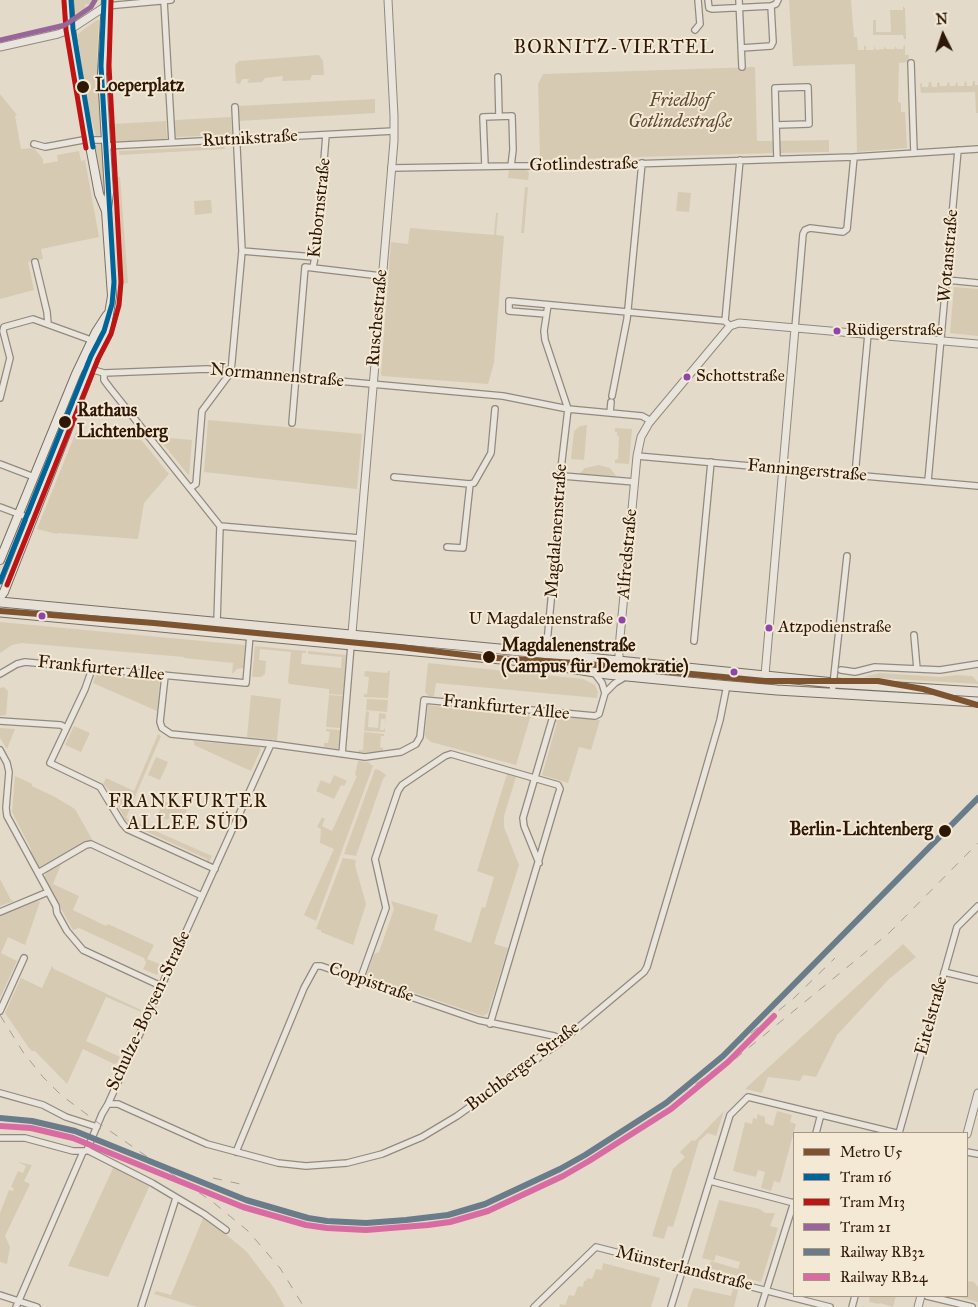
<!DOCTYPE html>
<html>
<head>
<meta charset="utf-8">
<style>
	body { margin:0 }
	#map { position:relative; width:978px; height:1307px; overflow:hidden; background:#e3dac9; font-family:"IM FELL Great Primer",serif }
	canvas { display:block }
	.legend { position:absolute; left:793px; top:1132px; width:175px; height:165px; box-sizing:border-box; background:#f4e9d5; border:1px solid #a59582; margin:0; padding:6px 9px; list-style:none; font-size:15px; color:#2e1805 }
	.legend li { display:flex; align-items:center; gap:10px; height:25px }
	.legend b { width:25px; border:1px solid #a59582 }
	.north { position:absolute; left:918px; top:10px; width:50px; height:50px; -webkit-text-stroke:4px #f4e9d5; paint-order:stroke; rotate:356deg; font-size:14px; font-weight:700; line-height:20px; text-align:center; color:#2e1805 }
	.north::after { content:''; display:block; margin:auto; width:18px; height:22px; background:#2e1805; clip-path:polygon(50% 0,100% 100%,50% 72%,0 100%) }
</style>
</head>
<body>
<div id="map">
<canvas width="978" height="1307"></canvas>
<ul class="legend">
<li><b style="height:6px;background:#7e5330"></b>Metro U5</li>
<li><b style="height:6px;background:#069"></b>Tram 16</li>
<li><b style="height:6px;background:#be1414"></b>Tram M13</li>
<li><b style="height:6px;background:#969"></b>Tram 21</li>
<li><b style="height:6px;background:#697c8a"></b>Railway RB32</li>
<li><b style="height:6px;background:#da6ba2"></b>Railway RB24</li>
</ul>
<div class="north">N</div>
</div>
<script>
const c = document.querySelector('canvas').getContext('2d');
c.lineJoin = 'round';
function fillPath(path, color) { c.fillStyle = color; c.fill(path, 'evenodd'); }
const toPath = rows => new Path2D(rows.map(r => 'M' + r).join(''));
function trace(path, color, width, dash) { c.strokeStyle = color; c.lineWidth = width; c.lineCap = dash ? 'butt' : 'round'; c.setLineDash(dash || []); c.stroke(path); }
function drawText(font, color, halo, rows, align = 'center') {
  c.font = font + ' "IM FELL Great Primer",serif'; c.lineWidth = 4; c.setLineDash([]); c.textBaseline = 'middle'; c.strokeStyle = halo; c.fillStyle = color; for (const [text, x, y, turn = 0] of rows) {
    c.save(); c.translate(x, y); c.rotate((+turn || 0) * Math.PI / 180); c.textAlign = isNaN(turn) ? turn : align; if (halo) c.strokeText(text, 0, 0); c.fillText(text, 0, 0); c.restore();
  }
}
fillPath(toPath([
	[72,0,99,0,88,10,89,5,85,4,86,11,80,15,77,13,73,17],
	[789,0,851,0,854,37,857,37,858,50,864,50,864,46,866,46,866,50,874,50,874,46,876,50,884,49,884,46,886,49,895,49,895,46,897,49,903,49,904,45,905,45,905,55,909,55,908,62,899,63,898,102,901,103,901,112,905,112,907,148,857,152,855,64,793,66],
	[903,6,905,8,906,39,904,39,903,35,873,35,873,20,876,20,876,32,891,32,890,10,903,10],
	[97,20,99,20,97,57,101,135,96,137,90,114,76,37,79,33],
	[319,55,323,61,324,75,312,75,310,80,282,81,283,76,265,78,262,82,247,83,249,79,242,79,240,84,236,83,235,65,239,61],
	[755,67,757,141,774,141,774,153,540,160,538,84,543,74],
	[957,81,958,86,964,86,965,81,966,81,967,86,972,86,973,81,975,81,975,85,978,85,978,113,976,113,975,92,921,93,920,84,922,83,922,87,928,87,929,82,931,82,932,87,937,87,937,83,939,82,940,86,947,86,947,83,949,82,950,86,955,86],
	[0,94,17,115,15,116,21,149,34,148,43,159,43,164,58,161,57,155,79,151,81,161,85,160,99,237,41,249,43,259,28,262,34,290,0,299],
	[375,99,375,113,238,121,237,106],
	[231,117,232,135,175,137,175,120],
	[166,121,167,139,113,142,112,124],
	[829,140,829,152,779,153,779,141],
	[101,143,105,189,103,189,95,145],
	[224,146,225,149,119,155,119,151],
	[509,169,526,169,529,173,528,180,508,178],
	[120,177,128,283,121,284,113,178],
	[525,187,528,187,524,233,521,233],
	[678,192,691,193,689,212,676,211],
	[211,200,212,213,195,215,194,201],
	[496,213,498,213,496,235,504,236,494,363,488,384,382,376,381,374,391,242,408,244,410,228,494,235],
	[954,287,978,289,978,336,950,333],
	[208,420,362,434,357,489,204,472],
	[129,425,169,474,144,503,138,539,58,533,57,534,37,529,76,432,92,437,104,438,116,434],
	[587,425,584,460,571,459,574,431,580,426],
	[615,428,632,429,629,464,615,463,615,460,618,459,619,436,617,436,617,432,615,432],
	[153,431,169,431,169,438,192,440,189,476],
	[599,465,610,468,616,476,579,474,585,468],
	[0,622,245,645,244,668,237,669,232,674,233,663,184,658,184,657,22,643,12,645,0,653],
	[255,646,306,651,306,653,302,653,301,664,341,668,342,657,308,654,308,651,346,655,343,695,329,694,329,689,289,684,288,681,291,652,260,649,259,660,266,661,265,674,261,677,252,677],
	[428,663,583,679,595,685,598,692,597,698,436,683,434,696,428,696,425,692],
	[365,671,387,673,388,671,390,671,388,698,364,697,364,694,367,694,369,677,364,676],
	[880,673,940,677,957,675,972,676,978,682,978,684,863,677],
	[98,674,156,679,160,682,157,711,93,683,96,675],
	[4,687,8,691,6,715,0,716,0,688],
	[251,695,281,699,277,740,247,737],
	[329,695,343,696,340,728,326,727],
	[367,699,388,700,387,712,366,710],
	[428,705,481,712,483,708,490,709,490,713,523,716,523,712,535,713,534,718,530,718,516,765,431,742,426,738,425,734],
	[366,711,369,712,368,727,378,728,379,713,386,714,385,725,385,719,381,719,380,730,384,730,385,727,385,732,364,731],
	[557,715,600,720,591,750,579,747,568,783,542,775,557,723,554,721,555,716],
	[74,726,90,733,81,752,65,745],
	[0,728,15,729,7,749,0,738],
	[326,729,340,730,338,748,337,749,324,747,324,743,328,743,330,732,326,731],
	[364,732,384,734,384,736,381,736,380,747,383,748,383,751,372,753,358,752,359,750,363,750],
	[158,734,161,736,126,818,212,856,208,864,207,863,207,859,134,826,125,820,111,792,103,784,106,778,134,791],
	[194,741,259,747,261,749,251,771,194,745],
	[156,757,168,762,160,780,148,775],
	[358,761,368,762,373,766,316,921,304,915,334,849,320,843,321,829,317,827,322,817,325,819,322,826,332,831,357,776,355,775],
	[375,769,379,770,386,775,383,779,356,856,344,854],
	[507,774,516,777,504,816,504,827,519,865,494,944,508,948,488,1013,483,1016,368,977,367,974,374,954,379,952,394,909,391,901,438,915,434,930,471,943,482,907,485,908,494,877,477,871],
	[334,775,347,781,344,786,341,785,334,799,316,791,321,780,330,784],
	[15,776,32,784,32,786,55,797,75,809,93,841,39,869,30,852,31,849,12,812],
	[164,801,187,810,182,821,170,816,168,820,157,816],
	[343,858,356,860,355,865,366,904,353,945,321,932,321,930,316,929],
	[62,862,53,884,79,896,73,910,106,926,108,924,154,945,147,959,162,965,157,975,143,969,146,963,144,958,79,928,73,930,44,878,47,871],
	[0,879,11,900,14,901,0,906],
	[38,901,40,902,25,945,8,937,1,953,17,961,0,998,0,916],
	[903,944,916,957,889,979,837,1035,816,1077,803,1075,800,1081,768,1077,762,1093,745,1089],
	[52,966,54,969,141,1010,141,1012,106,997,86,1041,120,1057,117,1063,114,1064,83,1049,67,1084,35,1051,32,1051,29,1048,5,1013,21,978,42,988],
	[724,1111,716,1136,708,1133,699,1141,673,1227,668,1226,664,1239,652,1236,673,1169,685,1157,680,1152,692,1140,695,1141],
	[777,1111,792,1115,790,1122,796,1124,780,1183,774,1181,771,1191,761,1188,765,1172,758,1170,756,1177,733,1171,745,1122,752,1124,753,1118,757,1119,757,1114,765,1117,765,1123,773,1126],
	[18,1162,32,1165,24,1181,30,1184,5,1236,10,1247,7,1264,0,1262,0,1213,9,1190,13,1191,14,1188,11,1187,18,1171,23,1173,26,1166],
	[114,1166,150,1185,108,1277,68,1266],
	[719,1200,760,1209,765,1213,775,1213,770,1226,778,1228,761,1282,709,1268,711,1261,738,1269,740,1262,716,1255,714,1261,702,1258],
	[204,1216,247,1252,274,1288,285,1307,197,1307,154,1294,156,1291,171,1295],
	[603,1263,660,1278,651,1307,559,1307,560,1304,565,1305,569,1295,574,1296,578,1286,583,1287,584,1281,586,1281,587,1278,592,1279,596,1269,602,1270],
	[967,1281,974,1282,978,1287,978,1302,958,1297,967,1296],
	[695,1288,731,1296,733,1289,738,1290,734,1307,687,1307,693,1289],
	[870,1296,896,1296,893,1307,880,1303,879,1304,869,1302]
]), '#d7cab2');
const minor = toPath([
	[708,0,709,8,712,9,771,6,776,4,778,0],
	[739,0,742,67],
	[164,1,172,142],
	[106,6,171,0],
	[695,30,700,24,698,0],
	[741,48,771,46,773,42,771,6],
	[911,63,914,153],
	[498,77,499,116],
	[776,125,809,124,808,87,775,88,777,159],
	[34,144,45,147,83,140,106,140],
	[106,146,394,131],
	[485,166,483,117,512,116,513,150,511,166],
	[391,168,511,166,567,166,854,157,978,149],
	[242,251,314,257],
	[35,262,47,312,48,324],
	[313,267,317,248,326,135],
	[947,280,978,283],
	[546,314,509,311,509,301,725,321,730,326],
	[725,321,740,160],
	[795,328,803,234,805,230,810,228,843,232,847,229,854,157],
	[80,366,104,373,207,369,503,396,568,409,642,416,651,421],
	[104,373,104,380,110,388,220,526,217,622,215,626,205,630],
	[612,396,627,319,642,163],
	[0,398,10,358,3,331,4,327,33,319,102,344],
	[610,413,611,402],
	[292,423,305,267,381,276],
	[637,456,978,486],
	[0,464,34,477],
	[855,475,868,334],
	[563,476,635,482],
	[394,477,470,484,474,483,491,453,495,409],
	[928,481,958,150],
	[190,488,196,484,202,411,231,372,242,251,235,107],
	[0,507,32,519],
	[220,526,359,538],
	[447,547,463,548,470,484],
	[914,635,917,669],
	[694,641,711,462],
	[546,653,563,476,561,470,562,460,568,409,545,340,544,331,548,305],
	[92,669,85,689,50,763,100,787,122,823,127,829,215,869],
	[841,670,855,672,875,667,940,670,978,664],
	[593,671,602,683,605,693],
	[0,674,17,664,25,662,246,683,250,635],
	[165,676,160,722,162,728,171,734,271,744,365,757,401,752,416,744,420,737,424,700,595,716,599,714,605,693,615,683,625,677],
	[832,694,847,556],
	[0,721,61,725,66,728],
	[0,750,7,763,9,772,6,808,7,816,56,906,57,913,67,931,83,950,161,986],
	[342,754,351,645],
	[539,863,524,826,523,818,554,713],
	[38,873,86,845,91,844,202,896],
	[0,912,48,892],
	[944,972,978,980],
	[360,980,386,908,375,859,398,791,402,785,445,756,451,754,558,785,560,789,558,795,490,1024],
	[0,1011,24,958],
	[0,1093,43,1105,66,1117,97,1127],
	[108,1104,118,1104,207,1144,278,1163,306,1166,347,1163,382,1154,422,1137,457,1116,562,1041,644,972,647,967,698,796,720,720,727,685],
	[816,1133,821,1114],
	[899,1133,957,927,978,906],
	[0,1138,25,1138,73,1151,86,1151],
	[87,1150,102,1114,108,1104,271,744],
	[87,1150,152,1183,204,1214,226,1230],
	[236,1152,304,988,316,966,321,966,478,1020,554,1036,559,1038,562,1041],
	[967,1152,978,1154],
	[710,1181,794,1203],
	[0,1295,37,1307],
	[927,1296,972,1307],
	[16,1307,83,1152],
	[141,1307,176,1198],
	[534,1307,596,1247,830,1307],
	[671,1307,730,1115,748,1097,896,1133],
	[761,1307,794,1202],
	[852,1307,855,1296]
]);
const tertiary = toPath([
	[0,47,58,34,71,29,106,6],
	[351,645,394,141,394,116,388,0],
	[765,675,795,328],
	[630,676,622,669,619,661,619,648,637,456,641,437,649,423,730,326,739,323,978,344],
	[967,1134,978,1093],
	[918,1307,921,1296]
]);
const secondary = toPath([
	[106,0,102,74,109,193,107,209],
	[0,560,76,374,96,332,107,315],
	[0,597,4,592,106,332,112,296,106,211,99,194,77,76,71,29,69,0]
]);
const primary = toPath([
	[0,602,510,650,834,683,978,692],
	[0,612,533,662,607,674,719,685,777,690,978,702]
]);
trace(minor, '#928a7e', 8);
trace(tertiary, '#928a7e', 9);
trace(secondary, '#787064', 10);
trace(primary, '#787064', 11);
trace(minor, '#e9e4dc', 5.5);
trace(tertiary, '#e9e4dc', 7);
trace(secondary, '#e9e4dc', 8);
trace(primary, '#e6e0d6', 9);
trace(toPath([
	[0,1015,23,1052,43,1077,61,1095,97,1122,214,1203,248,1231,280,1268,304,1307],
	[723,1056,794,998,835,958],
	[735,1059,889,933,978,843],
	[650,1113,700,1081,734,1055],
	[213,1178,245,1185]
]), '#a59e96', 1, [9, 9]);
trace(toPath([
	[0,1118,32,1121,75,1131,246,1200,308,1218,327,1221,366,1223,406,1220,448,1215,485,1204,560,1169,585,1155,666,1103,723,1056,978,798]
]), '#697c8a', 6);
trace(toPath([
	[0,1126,31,1128,73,1138,243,1207,306,1225,327,1228,366,1230,428,1225,450,1222,488,1211,563,1176,589,1161,671,1109,728,1062,774,1016]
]), '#da6ba2', 6);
trace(toPath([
	[71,0,73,29,93,147],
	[0,582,91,356,104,331,112,304,114,282,101,66,104,0]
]), '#069', 5);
trace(toPath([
	[64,1,66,30,86,148],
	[7,585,98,359,111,334,119,305,121,282,109,66,111,0]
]), '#be1414', 5);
trace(toPath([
	[0,40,65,25,91,7,95,0]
]), '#969', 5);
trace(toPath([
	[0,611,154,623,400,647,481,657,577,663,765,681,878,681,923,689,978,705]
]), '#7e5330', 6);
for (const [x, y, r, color] of [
	[83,87,7,"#2e1805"],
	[837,331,4.5,"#8e44ad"],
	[687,377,4.5,"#8e44ad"],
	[65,422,7,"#2e1805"],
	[42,616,4.5,"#8e44ad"],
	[622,620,4.5,"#8e44ad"],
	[769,628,4.5,"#8e44ad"],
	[489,657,7,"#2e1805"],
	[734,672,4.5,"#8e44ad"],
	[945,831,7,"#2e1805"]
]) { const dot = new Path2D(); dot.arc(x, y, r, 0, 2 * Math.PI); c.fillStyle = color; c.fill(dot); trace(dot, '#f4e9d5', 2); }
drawText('17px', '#2e1805', '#f4e9d5', [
	["Rüdigerstraße",846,331],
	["Schottstraße",696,377],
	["U Magdalenenstraße",613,620,"right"],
	["Atzpodienstraße",778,628]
], 'left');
drawText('bold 18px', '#2e1805', '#f4e9d5', [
	["Loeperplatz",95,87],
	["Rathaus",77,412],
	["Lichtenberg",77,433],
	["Magdalenenstraße",501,647],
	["(Campus für Demokratie)",501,668],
	["Berlin-Lichtenberg",933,831,"right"]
], 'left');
drawText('italic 18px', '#5e4933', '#f4e9d5', [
	["Friedhof",680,102],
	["Gotlindestraße",680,123]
]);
drawText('18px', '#2e1805', '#f4e9d5', [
	["Rutnikstraße",250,139,-3],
	["Gotlindestraße",584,165,-1],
	["Kubornstraße",320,208,-84],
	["Wotanstraße",949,256,-85],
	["Ruschestraße",378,318,-85],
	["Normannenstraße",277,376,5],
	["Fanningerstraße",807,471,5],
	["Magdalenenstraße",557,531,-86],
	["Alfredstraße",628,554,-85],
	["Frankfurter Allee",101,669,6],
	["Frankfurter Allee",506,708,6],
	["Coppistraße",371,983,19],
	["Schulze-Boysen-Straße",149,1011,-65],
	["Eitelstraße",932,1016,-75],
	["Buchberger Straße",523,1067,-37],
	["Münsterlandstraße",684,1269,14]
]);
c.letterSpacing = '1px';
drawText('19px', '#2e1805', '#f4e9d5', [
	["BORNITZ-VIERTEL",614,48],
	["FRANKFURTER",188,802],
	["ALLEE SÜD",188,824]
]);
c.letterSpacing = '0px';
</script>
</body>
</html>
